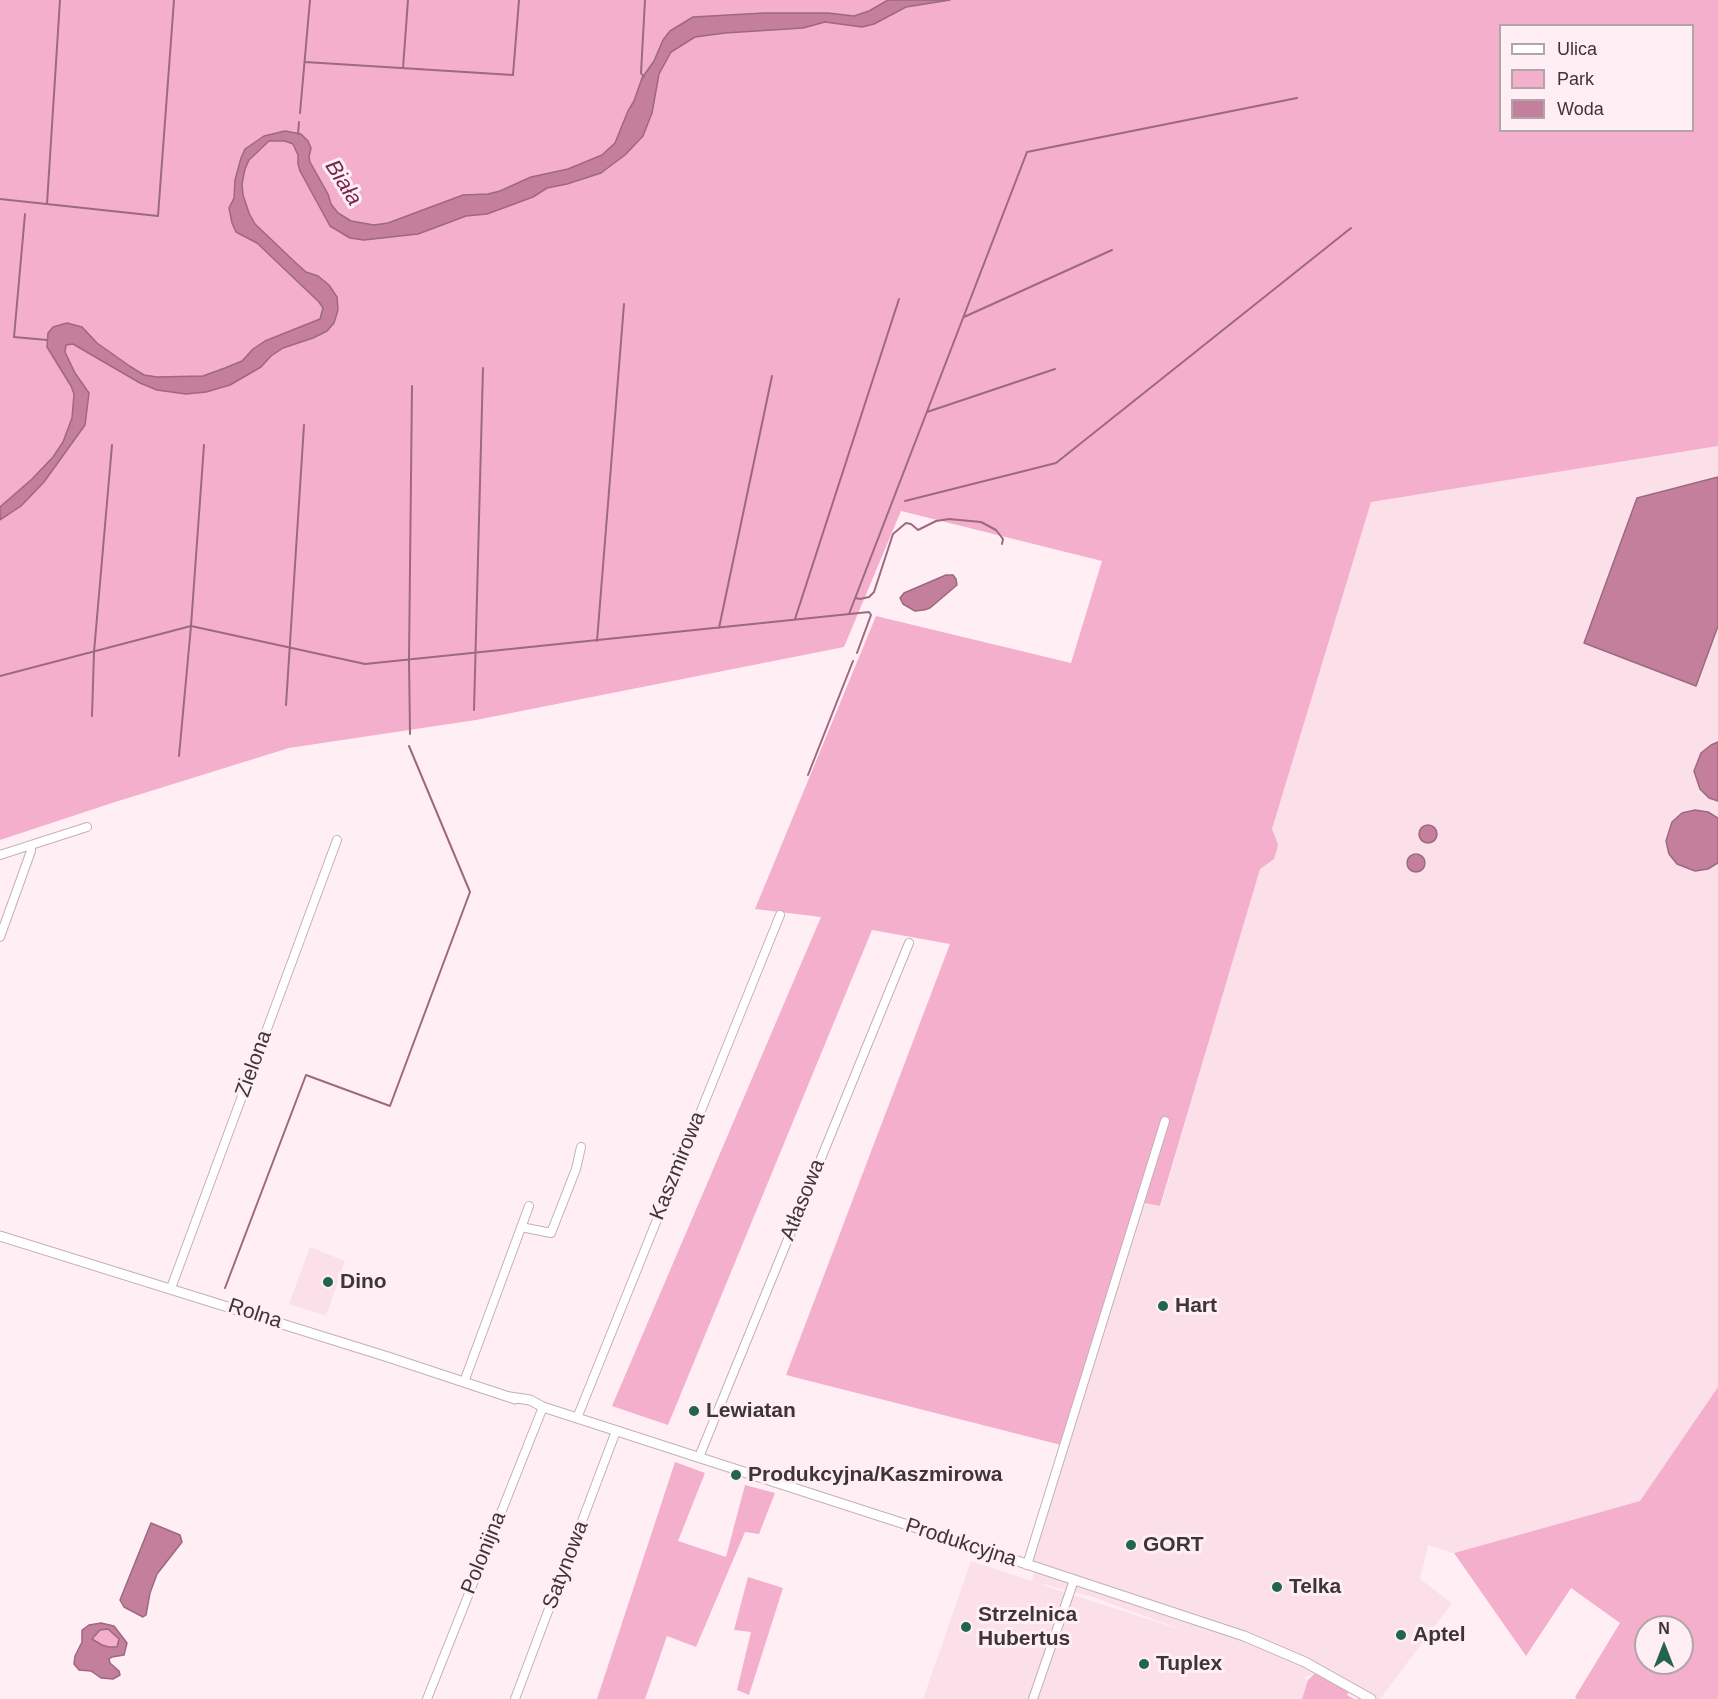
<!DOCTYPE html>
<html>
<head>
<meta charset="utf-8">
<style>
	body { margin:0 }
	#map { position:relative; width:1718px; height:1699px; overflow:hidden; background:#ffeff5; font-family:Helvetica,sans-serif }
	canvas { display:block }
	.legend { position:absolute; left:1499px; top:24px; width:195px; height:108px; box-sizing:border-box; background:#ffeff5; border:2px solid #b1a5a9; margin:0; padding:8px 10px; list-style:none; font-size:18px; color:#3d3538 }
	.legend li { display:flex; align-items:center; gap:12px; height:30px }
	.legend b { width:30px; border:2px solid #b1a5a9 }
	.north { position:absolute; left:1634px; top:1615px; width:60px; height:60px; box-sizing:border-box; background:#ffeff5; border:2px solid #b1a5a9; border-radius:50%; rotate:0deg; font-size:16px; font-weight:700; line-height:24px; text-align:center; color:#3d3538 }
	.north::after { content:''; display:block; margin:auto; width:21px; height:27px; background:#226352; clip-path:polygon(50% 0,100% 100%,50% 72%,0 100%) }
</style>
</head>
<body>
<div id="map">
<canvas width="1718" height="1699"></canvas>
<ul class="legend">
<li><b style="height:8px;background:#fff"></b>Ulica</li>
<li><b style="height:16px;background:#f4afcc"></b>Park</li>
<li><b style="height:16px;background:#c47f9d"></b>Woda</li>
</ul>
<div class="north">N</div>
</div>
<script>
const c = document.querySelector('canvas').getContext('2d');
c.lineJoin = 'round';
function fillPath(path, color) { c.fillStyle = color; c.fill(path, 'evenodd'); }
const toPath = rows => new Path2D(rows.map(r => 'M' + r).join(''));
function trace(path, color, width, dash) { c.strokeStyle = color; c.lineWidth = width; c.lineCap = dash ? 'butt' : 'round'; c.setLineDash(dash || []); c.stroke(path); }
function drawText(font, color, halo, rows, align = 'center') {
  c.font = font + ' Helvetica,sans-serif'; c.lineWidth = 6; c.setLineDash([]); c.textBaseline = 'middle'; c.strokeStyle = halo; c.fillStyle = color; for (const [text, x, y, turn = 0] of rows) {
    c.save(); c.translate(x, y); c.rotate((+turn || 0) * Math.PI / 180); c.textAlign = isNaN(turn) ? turn : align; if (halo) c.strokeText(text, 0, 0); c.fillText(text, 0, 0); c.restore();
  }
}
fillPath(toPath([
	[1718,446,1718,1387,1640,1501,1453,1553,1428,1545,1420,1579,1452,1603,1380,1699,1360,1699,1315,1673,1303,1678,1308,1680,1302,1699,923,1699,971,1561,1032,1581,1035,1568,1027,1564,1140,1202,1161,1206,1260,868,1274,859,1278,844,1272,829,1371,501],
	[1042,1584,1093,1597,1188,1632,1042,1585],
	[310,1247,345,1261,326,1316,289,1304]
]), '#fbdfe9');
fillPath(toPath([
	[0,0,1718,0,1718,446,1371,502,1272,829,1278,844,1277,849,1274,859,1260,869,1160,1206,1140,1202,1065,1446,786,1375,950,944,872,930,668,1425,612,1406,821,917,755,909,876,616,1071,663,1102,561,901,511,844,647,476,720,289,748,112,803,0,840],
	[1500,26,1692,26,1692,130,1500,130],
	[1718,1387,1718,1699,1577,1699,1575,1697,1620,1623,1571,1588,1526,1656,1454,1553,1640,1501],
	[1646,1627,1682,1627,1682,1663,1646,1663],
	[675,1462,705,1473,678,1541,726,1557,745,1485,775,1493,759,1534,745,1532,696,1647,667,1636,645,1699,597,1699],
	[748,1577,783,1588,749,1695,737,1690,751,1632,734,1630],
	[108,1629,119,1639,117,1647,109,1647,102,1645,91,1639,100,1630],
	[1315,1673,1349,1692,1347,1695,1354,1699,1302,1699,1308,1680]
]), '#f4afcc');
const water = toPath([
	[888,0,950,0,906,7,874,24,862,27,825,22,803,28,725,33,695,37,671,52,659,74,652,113,643,136,625,155,601,173,567,184,547,188,533,197,487,214,466,216,418,234,364,240,350,238,330,226,300,171,298,164,298,155,293,144,285,141,269,141,249,160,245,169,242,184,243,195,249,213,255,224,297,264,306,272,318,276,329,285,337,297,338,310,334,323,327,331,313,338,283,348,271,356,261,367,230,385,206,392,186,394,157,390,140,383,73,344,66,345,65,352,75,373,89,393,85,425,44,482,21,506,0,520,0,507,32,479,53,457,63,442,72,418,74,394,71,386,47,347,48,333,53,327,67,323,82,327,97,343,131,367,144,375,157,377,203,376,225,368,242,361,253,349,265,341,320,319,323,308,319,302,257,243,236,232,232,223,229,208,234,198,235,180,241,158,245,149,264,136,285,131,301,134,308,141,311,148,309,157,310,162,328,194,331,204,338,213,351,221,374,225,388,223,463,195,488,194,500,191,531,177,568,169,602,155,615,143,628,111,634,101,642,78,654,61,663,40,670,31,693,17,764,13,828,13,854,16,869,11,888,0],
	[1718,477,1718,626,1696,686,1584,643,1637,498,1718,477],
	[946,575,953,575,956,579,957,585,930,608,924,610,915,611,903,604,900,598,904,593,946,575],
	[1718,742,1718,801,1709,798,1700,789,1694,771,1701,753,1711,745,1718,742],
	[1695,810,1708,812,1718,818,1718,863,1708,869,1695,871,1677,864,1669,854,1666,841,1672,822,1682,813,1695,810],
	'1419 834a9 9 0 1 1 18 0a9 9 0 1 1-18 0Z',
	'1407 863a9 9 0 1 1 18 0a9 9 0 1 1-18 0Z',
	[151,1523,180,1535,182,1542,157,1574,150,1593,146,1615,143,1617,124,1607,120,1600,151,1523],
	[101,1623,114,1626,127,1643,124,1655,112,1657,109,1659,110,1663,119,1671,120,1675,113,1679,101,1678,91,1671,79,1670,74,1664,75,1656,82,1642,82,1630,89,1625,101,1623],
	[108,1629,119,1639,117,1647,109,1647,102,1645,92,1639,100,1630,108,1629]
]);
fillPath(water, '#c47f9d');
trace(water, '#9c697f', 1.5);
trace(toPath([
	[305,62,513,75,519,0],
	[403,68,408,0],
	[644,77,641,73,645,0],
	[300,113,310,0],
	[298,134,299,122],
	[0,199,158,216,174,0],
	[47,204,60,0],
	[25,214,14,337,47,340],
	[964,317,1112,250],
	[927,412,1055,369],
	[905,501,1056,463,1351,228],
	[856,598,860,599,869,597,874,592,893,534,906,523,911,524,918,530,936,521,949,519,981,522,996,530,1003,539,1002,544],
	[849,614,1027,152,1297,98],
	[795,619,899,299],
	[719,628,772,376],
	[597,641,624,304],
	[0,676,191,626,365,664,869,612,871,615,857,653],
	[286,705,304,425],
	[474,710,483,368],
	[92,716,94,652,112,445],
	[410,734,409,659,412,386],
	[179,756,191,626,204,445],
	[808,775,853,661],
	[225,1288,306,1075,390,1106,470,892,409,746]
]), '#9c697f', 2);
const minor = toPath([
	[0,855,87,827],
	[0,937,31,851,31,845],
	[521,1227,551,1233,576,1169,581,1147],
	[171,1288,337,840],
	[464,1382,529,1206],
	[577,1418,780,915],
	[699,1457,909,943],
	[1027,1565,1165,1121],
	[427,1699,543,1407],
	[515,1699,616,1431],
	[1033,1699,1074,1580]
]);
const tertiary = toPath([
	[0,1236,388,1357,515,1399],
	[510,1397,530,1400,543,1407,951,1539,1244,1636,1305,1662,1371,1699]
]);
trace(minor, '#c3b0b7', 10);
trace(tertiary, '#c3b0b7', 11);
trace(minor, '#fff', 8);
trace(tertiary, '#fff', 9);
for (const [x, y, r, color] of [
	[328,1282,6,"#226352"],
	[1163,1306,6,"#226352"],
	[694,1411,6,"#226352"],
	[736,1475,6,"#226352"],
	[1131,1545,6,"#226352"],
	[1277,1587,6,"#226352"],
	[966,1627,6,"#226352"],
	[1401,1635,6,"#226352"],
	[1144,1664,6,"#226352"]
]) { const dot = new Path2D(); dot.arc(x, y, r, 0, 2 * Math.PI); c.fillStyle = color; c.fill(dot); trace(dot, '#ffeff5', 2); }
drawText('21px', '#3d3538', '#ffeff5', [
	["Zielona",254,1064,-70],
	["Kaszmirowa",678,1166,-68],
	["Atłasowa",803,1200,-68],
	["Rolna",255,1314,18],
	["Produkcyjna",961,1543,18],
	["Polonijna",484,1553,-68],
	["Satynowa",566,1565,-69]
]);
drawText('bold 21px', '#3d3538', '#ffeff5', [
	["Dino",340,1282],
	["Hart",1175,1306],
	["Lewiatan",706,1411],
	["Produkcyjna/Kaszmirowa",748,1475],
	["GORT",1143,1545],
	["Telka",1289,1587],
	["Strzelnica",978,1615],
	["Hubertus",978,1639],
	["Aptel",1413,1635],
	["Tuplex",1156,1664]
], 'left');
drawText('italic 22px', '#78264f', '#ffeff5', [
	["Biała",343,183,58]
]);
</script>
</body>
</html>
